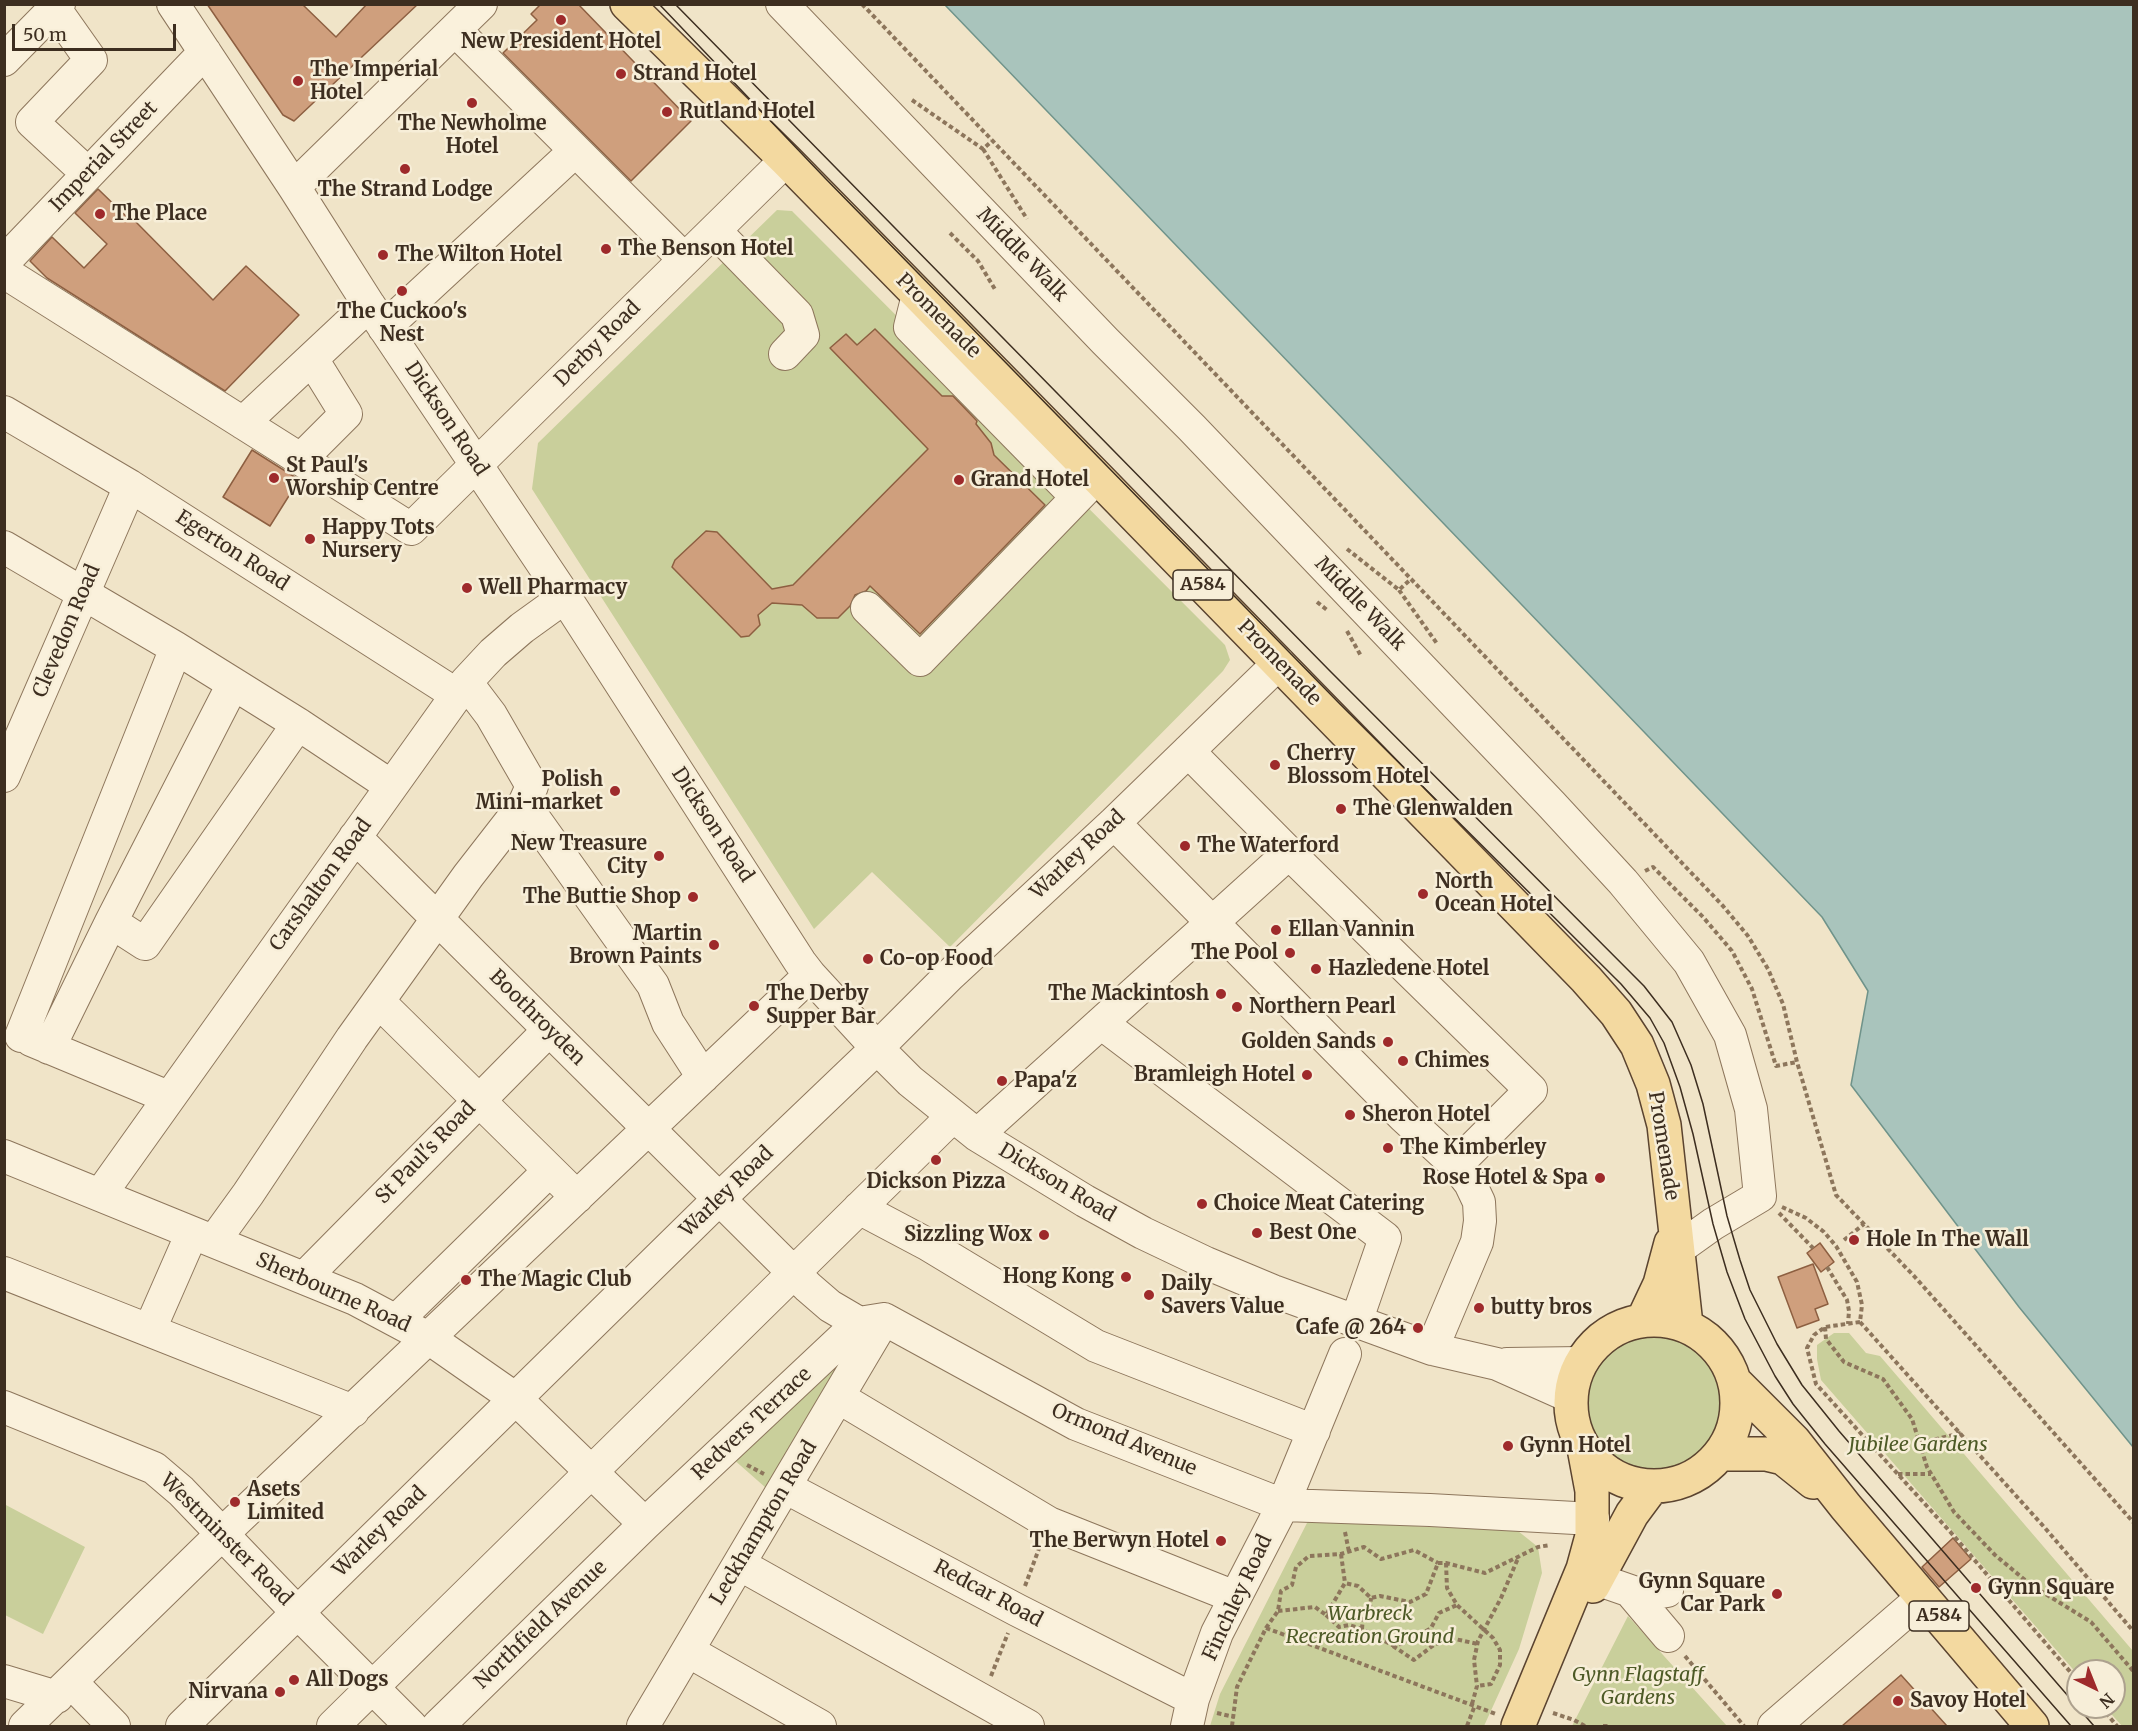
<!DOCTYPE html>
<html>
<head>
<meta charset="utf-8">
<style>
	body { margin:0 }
	#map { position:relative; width:2138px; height:1731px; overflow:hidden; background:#f0e4c8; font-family:Merriweather,serif }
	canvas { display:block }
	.frame { position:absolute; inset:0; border:6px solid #3d2e20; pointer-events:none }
	.north { position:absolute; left:2066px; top:1659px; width:60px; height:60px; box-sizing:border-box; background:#f7eed8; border:2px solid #ada18e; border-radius:50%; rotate:137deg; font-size:16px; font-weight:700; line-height:24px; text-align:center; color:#3d2e20 }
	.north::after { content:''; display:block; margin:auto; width:21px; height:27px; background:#9e2a2b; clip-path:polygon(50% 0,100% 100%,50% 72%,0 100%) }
	.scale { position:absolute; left:12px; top:24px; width:164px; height:27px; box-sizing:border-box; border:3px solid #3d2e20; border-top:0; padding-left:8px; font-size:18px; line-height:21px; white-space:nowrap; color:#3d2e20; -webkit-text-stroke:4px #f7eed8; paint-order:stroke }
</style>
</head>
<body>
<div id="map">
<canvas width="2138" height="1731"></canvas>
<div class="frame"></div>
<div class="north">N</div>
<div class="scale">50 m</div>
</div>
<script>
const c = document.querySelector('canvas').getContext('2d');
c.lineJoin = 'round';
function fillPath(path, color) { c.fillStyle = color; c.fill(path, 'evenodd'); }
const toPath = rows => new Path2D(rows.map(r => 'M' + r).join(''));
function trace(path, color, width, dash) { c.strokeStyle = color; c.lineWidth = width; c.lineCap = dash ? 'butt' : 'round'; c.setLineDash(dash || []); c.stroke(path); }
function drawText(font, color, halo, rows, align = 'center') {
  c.font = font + ' Merriweather,serif'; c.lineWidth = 5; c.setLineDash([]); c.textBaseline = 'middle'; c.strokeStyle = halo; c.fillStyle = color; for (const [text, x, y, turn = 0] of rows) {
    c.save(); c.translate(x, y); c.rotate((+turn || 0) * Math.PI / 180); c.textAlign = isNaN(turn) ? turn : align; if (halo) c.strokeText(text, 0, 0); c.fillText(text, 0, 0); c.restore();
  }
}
fillPath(toPath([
	[777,210,792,211,1225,645,1230,660,1223,671,950,947,872,872,814,929,532,489,538,443],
	[1834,1333,1849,1333,1866,1353,1880,1356,2133,1651,2133,1726,2122,1726,2105,1707,2114,1707,2114,1671,2078,1671,2078,1675,1821,1380,1817,1359,1817,1345],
	'1586 1404a69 69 0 1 1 138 0a69 69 0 1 1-138 0Z',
	[838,1359,840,1370,766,1488,732,1458],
	[4,1504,85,1547,43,1634,5,1615],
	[1308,1521,1518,1531,1538,1547,1542,1573,1519,1649,1484,1726,1210,1726,1220,1694],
	[1628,1616,1727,1726,1572,1726]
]), '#c9cf9b');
const water = toPath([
	[945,5,2133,5,2133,1482,2133,1447,2019,1307,1851,1085,1868,991,1822,917,945,5]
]);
fillPath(water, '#a9c4bc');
trace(water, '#6f938a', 1.5);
const building = toPath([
	[207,4,302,4,336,37,367,4,418,4,294,121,283,115,207,4],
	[541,4,578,4,691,121,631,181,503,53,537,20,531,14,541,4],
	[98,189,131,221,133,219,213,300,246,266,299,315,225,391,47,278,30,261,52,237,84,268,107,244,75,213,98,189],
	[875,329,942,396,953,396,977,421,976,424,991,443,994,455,1045,505,920,634,870,586,866,591,855,595,850,606,838,618,817,618,802,605,772,603,758,615,760,625,749,636,741,637,672,567,675,560,706,531,717,532,772,589,793,585,928,449,830,348,846,334,857,345,875,329],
	[252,450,309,486,307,489,297,483,270,526,223,497,252,450],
	[1820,1243,1834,1262,1821,1272,1807,1253,1820,1243],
	[1813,1264,1828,1304,1815,1309,1819,1320,1797,1328,1778,1277,1813,1264],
	[1953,1538,1971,1559,1939,1587,1922,1567,1953,1538],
	[1901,1675,1947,1726,1842,1726,1901,1675]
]);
fillPath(building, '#cf9f7d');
trace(building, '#8d5f41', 1.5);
const minor = toPath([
	[173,4,294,187,369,305,565,597,800,962,810,975,877,1048,910,1081,977,1135,1085,1201,1143,1233,1206,1263,1273,1291,1432,1349,1497,1364,1571,1397],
	[782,4,1105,341,1192,428,1552,805,1623,882,1689,962,1730,1035,1751,1109,1760,1196,1713,1224,1678,1249],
	[55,9,91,60,32,122,87,173],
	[455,30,684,259],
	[4,60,59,4],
	[294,187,481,4],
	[715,231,797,315,803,335,785,354],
	[4,262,205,52],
	[4,272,411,529,786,160],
	[918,295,910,327,1076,496],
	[384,328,575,151],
	[4,412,130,486,457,695],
	[243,423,369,305],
	[301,459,346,414,312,359],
	[4,547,176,648,298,724,391,786],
	[867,608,920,660,1097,477],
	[1188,751,1289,853,1531,1090,1456,1165],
	[4,776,130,486],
	[524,804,653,985,668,1023,703,1077],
	[1114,823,1404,1117,1456,1165,1470,1183,1479,1202,1480,1221,1477,1242,1432,1349],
	[355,837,808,1287,830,1306,859,1323,884,1319,1076,1424,1283,1505,1430,1510,1593,1519],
	[111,922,145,944,298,724],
	[379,1002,577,1197],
	[1101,1023,1385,1238,1356,1322],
	[21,1036,176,648],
	[31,1040,168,1097],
	[49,1048,111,922,233,684],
	[977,1135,1289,853],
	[4,1156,355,1299,430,1339,516,1399,645,1524],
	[100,1195,466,682,493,653,522,628,565,597],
	[859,1208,927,1244,1096,1346,1314,1431],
	[214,1241,248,1194,352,1038,468,876,524,804,532,786,491,715,466,682],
	[4,1273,353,1411],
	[304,1278,549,1030],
	[397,1320,549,1171],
	[150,1329,192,1233],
	[1507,1364,1581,1363],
	[838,1397,1049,1523,1235,1597],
	[4,1407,154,1468,181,1491,298,1613,411,1726],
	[785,1487,1017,1610,1193,1699],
	[739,1564,1028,1726],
	[1596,1579,1642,1595,1667,1591],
	[1630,1591,1668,1636],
	[688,1651,820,1726],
	[4,1681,57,1697],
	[71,1682,114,1726],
	[25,1726,222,1534,810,975],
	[182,1726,719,1199,877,1048,950,975,1114,823,1279,663],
	[333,1726,953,1116],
	[438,1726,645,1524,859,1323],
	[643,1726,884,1319],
	[1187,1726,1193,1699,1217,1633,1283,1505,1345,1354],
	[1774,1726,1923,1597]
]);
const major = toPath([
	[627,4,786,160,1097,477,1586,979,1616,1013,1637,1045,1653,1084,1664,1125,1686,1325],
	'1571 1403a83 83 0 1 1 166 0a83 83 0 1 1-166 0Z',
	[1643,1320,1660,1284,1671,1243],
	[1736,1383,1794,1441,1846,1507,2032,1726],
	[1721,1454,1766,1454,1783,1458,1813,1482],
	[1593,1586,1632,1514,1652,1487],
	[1518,1726,1583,1569,1592,1536,1592,1491,1584,1448]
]);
trace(minor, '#8d765c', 34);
trace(major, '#5b4430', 36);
trace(toPath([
	[862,4,1411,579,1723,906,1748,936,1768,969,1783,1004,1797,1062,1836,1195,1914,1276,2134,1523],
	[912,100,983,149,992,141],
	[983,149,1027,219],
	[950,233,978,261,996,291],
	[1347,549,1399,590,1411,579],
	[1399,590,1438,645],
	[1317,602,1327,610],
	[1347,631,1361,656],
	[1645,871,1653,867,1703,917,1732,951,1752,989,1776,1066,1797,1062],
	[1782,1207,1806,1218,1824,1232,1836,1246,1857,1282,1862,1305,1860,1322,2045,1528,2134,1632],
	[1779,1213,1813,1248],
	[1844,1240,1864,1224],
	[1827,1267,1847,1300,1849,1311,1848,1324],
	[1860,1322,1825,1327,1814,1335,1807,1348,1816,1384,1954,1536,2078,1681],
	[1825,1327,1826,1339,1844,1362,1883,1379,1912,1419,1927,1467,1954,1512,1995,1555,2031,1585,2091,1622,2134,1672],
	[1920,1443,1961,1433],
	[747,1465,764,1474],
	[1898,1474,1931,1474],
	[1345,1532,1349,1552],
	[1341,1554,1345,1583],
	[1446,1563,1447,1588,1457,1605,1493,1638,1500,1650,1500,1665,1491,1684,1477,1686],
	[1025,1586,1040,1546],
	[1278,1611,1315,1607,1326,1615,1345,1583,1358,1586,1371,1598,1380,1596,1410,1602,1426,1594,1438,1563,1446,1563,1485,1573,1538,1547,1550,1545],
	[1326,1615,1339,1627,1349,1625,1362,1629,1392,1645,1401,1644,1423,1633,1431,1628,1439,1613,1457,1605],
	[1266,1628,1278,1611,1281,1591,1292,1585,1296,1567,1309,1556,1341,1554,1364,1547,1381,1559,1414,1550,1438,1563],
	[1362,1629,1363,1616,1370,1607,1371,1598],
	[1393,1646,1414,1660,1435,1644,1455,1639,1478,1644],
	[1685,1656,1744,1726],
	[991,1676,1008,1633],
	[1472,1704,1477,1686,1474,1660,1478,1641,1501,1598,1519,1556],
	[2101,1707,2117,1726],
	[1217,1713,1234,1717],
	[1553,1713,1574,1720,1585,1726],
	[1232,1726,1237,1687,1266,1628,1496,1714],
	[1467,1726,1475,1705],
	[1603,1726,1610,1726]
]), '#8d765c', 4, [4.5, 3]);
trace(minor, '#faf1dc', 32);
trace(major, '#f3d9a0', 33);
trace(toPath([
	[659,4,825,178,1339,703,1621,984,1650,1018,1664,1043,1680,1087,1693,1134,1713,1224,1727,1272,1745,1319,1775,1376,1793,1404,1825,1444,2071,1726],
	[675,4,1329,670,1644,986,1672,1022,1691,1065,1703,1104,1727,1216,1740,1260,1750,1290,1777,1344,1802,1385,1839,1431,2094,1726]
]), '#3d2e20', 1.5);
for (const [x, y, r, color] of [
	[561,20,6,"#9e2a2b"],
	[621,74,6,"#9e2a2b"],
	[298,81,6,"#9e2a2b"],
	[472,103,6,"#9e2a2b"],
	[667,112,6,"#9e2a2b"],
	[405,169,6,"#9e2a2b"],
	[100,214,6,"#9e2a2b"],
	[606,249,6,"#9e2a2b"],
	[383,255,6,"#9e2a2b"],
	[402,291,6,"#9e2a2b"],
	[274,478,6,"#9e2a2b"],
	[959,480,6,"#9e2a2b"],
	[310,539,6,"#9e2a2b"],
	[467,588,6,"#9e2a2b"],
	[1275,765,6,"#9e2a2b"],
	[615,791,6,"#9e2a2b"],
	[1341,809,6,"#9e2a2b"],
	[1185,846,6,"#9e2a2b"],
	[659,856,6,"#9e2a2b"],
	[1423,894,6,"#9e2a2b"],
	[693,897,6,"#9e2a2b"],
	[1276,930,6,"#9e2a2b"],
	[714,945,6,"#9e2a2b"],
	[1290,953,6,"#9e2a2b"],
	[868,959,6,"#9e2a2b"],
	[1316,969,6,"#9e2a2b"],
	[1221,994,6,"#9e2a2b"],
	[754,1006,6,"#9e2a2b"],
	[1237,1007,6,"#9e2a2b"],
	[1388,1042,6,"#9e2a2b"],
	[1403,1061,6,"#9e2a2b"],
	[1307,1075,6,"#9e2a2b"],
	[1002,1081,6,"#9e2a2b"],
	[1350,1115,6,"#9e2a2b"],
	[1388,1148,6,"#9e2a2b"],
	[936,1160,6,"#9e2a2b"],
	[1600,1178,6,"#9e2a2b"],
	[1202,1204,6,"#9e2a2b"],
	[1257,1233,6,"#9e2a2b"],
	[1044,1235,6,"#9e2a2b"],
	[1854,1240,6,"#9e2a2b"],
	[1126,1277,6,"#9e2a2b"],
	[466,1280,6,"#9e2a2b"],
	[1149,1295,6,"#9e2a2b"],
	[1479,1308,6,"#9e2a2b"],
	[1418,1328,6,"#9e2a2b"],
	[1508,1446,6,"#9e2a2b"],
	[235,1502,6,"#9e2a2b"],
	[1221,1541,6,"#9e2a2b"],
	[1976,1588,6,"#9e2a2b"],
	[1777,1594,6,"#9e2a2b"],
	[294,1680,6,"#9e2a2b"],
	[280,1692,6,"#9e2a2b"],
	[1898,1701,6,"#9e2a2b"]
]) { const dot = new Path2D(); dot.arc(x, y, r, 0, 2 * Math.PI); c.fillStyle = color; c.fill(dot); trace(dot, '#f7eed8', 2); }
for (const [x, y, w] of [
	[1203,585,60],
	[1939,1616,60]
]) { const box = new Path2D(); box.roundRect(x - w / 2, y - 15, w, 30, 4.5); c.fillStyle = '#f7eed8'; c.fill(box); trace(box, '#3d2e20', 1.5); }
drawText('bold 18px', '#3d2e20', null, [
	["A584",1203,585],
	["A584",1939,1616]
]);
drawText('bold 20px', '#3d2e20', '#f7eed8', [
	["New President Hotel",561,42,"center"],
	["The Imperial",310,70],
	["Hotel",310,93],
	["Strand Hotel",633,74],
	["Rutland Hotel",679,112],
	["The Newholme",472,124,"center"],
	["Hotel",472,147,"center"],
	["The Strand Lodge",405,190,"center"],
	["The Place",112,214],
	["The Benson Hotel",618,249],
	["The Wilton Hotel",395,255],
	["The Cuckoo's",402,312,"center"],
	["Nest",402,335,"center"],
	["St Paul's",286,466],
	["Worship Centre",286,489],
	["Grand Hotel",971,480],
	["Happy Tots",322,528],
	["Nursery",322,551],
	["Well Pharmacy",479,588],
	["Cherry",1287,754],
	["Blossom Hotel",1287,777],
	["Polish",603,780,"right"],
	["Mini-market",603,803,"right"],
	["The Glenwalden",1353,809],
	["New Treasure",647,844,"right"],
	["City",647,867,"right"],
	["The Waterford",1197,846],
	["North",1435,882],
	["Ocean Hotel",1435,905],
	["The Buttie Shop",681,897,"right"],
	["Ellan Vannin",1288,930],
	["Martin",702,934,"right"],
	["Brown Paints",702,957,"right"],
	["The Pool",1278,953,"right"],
	["Co-op Food",880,959],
	["Hazledene Hotel",1328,969],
	["The Derby",766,994],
	["Supper Bar",766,1017],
	["The Mackintosh",1209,994,"right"],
	["Northern Pearl",1249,1007],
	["Golden Sands",1376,1042,"right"],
	["Chimes",1415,1061],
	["Bramleigh Hotel",1295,1075,"right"],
	["Papa'z",1014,1081],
	["Sheron Hotel",1362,1115],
	["The Kimberley",1400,1148],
	["Rose Hotel & Spa",1588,1178,"right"],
	["Dickson Pizza",936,1182,"center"],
	["Choice Meat Catering",1214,1204],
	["Best One",1269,1233],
	["Sizzling Wox",1032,1235,"right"],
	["Hole In The Wall",1866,1240],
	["Hong Kong",1114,1277,"right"],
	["The Magic Club",478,1280],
	["Daily",1161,1284],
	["Savers Value",1161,1307],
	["butty bros",1491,1308],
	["Cafe @ 264",1406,1328,"right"],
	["Gynn Hotel",1520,1446],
	["Asets",247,1490],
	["Limited",247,1513],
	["The Berwyn Hotel",1209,1541,"right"],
	["Gynn Square",1765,1582,"right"],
	["Car Park",1765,1605,"right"],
	["Gynn Square",1988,1588],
	["All Dogs",306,1680],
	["Nirvana",268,1692,"right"],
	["Savoy Hotel",1910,1701]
], 'left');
drawText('20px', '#3d2e20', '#f7eed8', [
	["Imperial Street",104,157,-46],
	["Middle Walk",1022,255,46],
	["Promenade",938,316,45],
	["Derby Road",598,344,-45],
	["Dickson Road",446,419,56],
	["Egerton Road",232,551,33],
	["Middle Walk",1360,604,46],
	["Clevedon Road",67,631,-67],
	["Promenade",1279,663,46],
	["Dickson Road",712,825,57],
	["Warley Road",1078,855,-43],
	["Carshalton Road",321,885,-54],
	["Boothroyden",537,1018,45],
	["Promenade",1663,1146,81],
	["St Paul's Road",426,1153,-46],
	["Dickson Road",1057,1183,31],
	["Warley Road",727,1192,-44],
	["Sherbourne Road",333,1293,24],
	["Redvers Terrace",752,1424,-43],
	["Ormond Avenue",1124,1440,23],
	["Leckhampton Road",764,1523,-59],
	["Warley Road",380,1532,-44],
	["Westminster Road",226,1540,45],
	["Redcar Road",988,1594,28],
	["Finchley Road",1238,1598,-65],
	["Northfield Avenue",541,1625,-44]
]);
drawText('italic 20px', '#4d5a26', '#f7eed8', [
	["Jubilee Gardens",1918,1445],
	["Warbreck",1370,1614],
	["Recreation Ground",1370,1637],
	["Gynn Flagstaff",1638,1675],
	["Gardens",1638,1698]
]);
</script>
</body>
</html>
